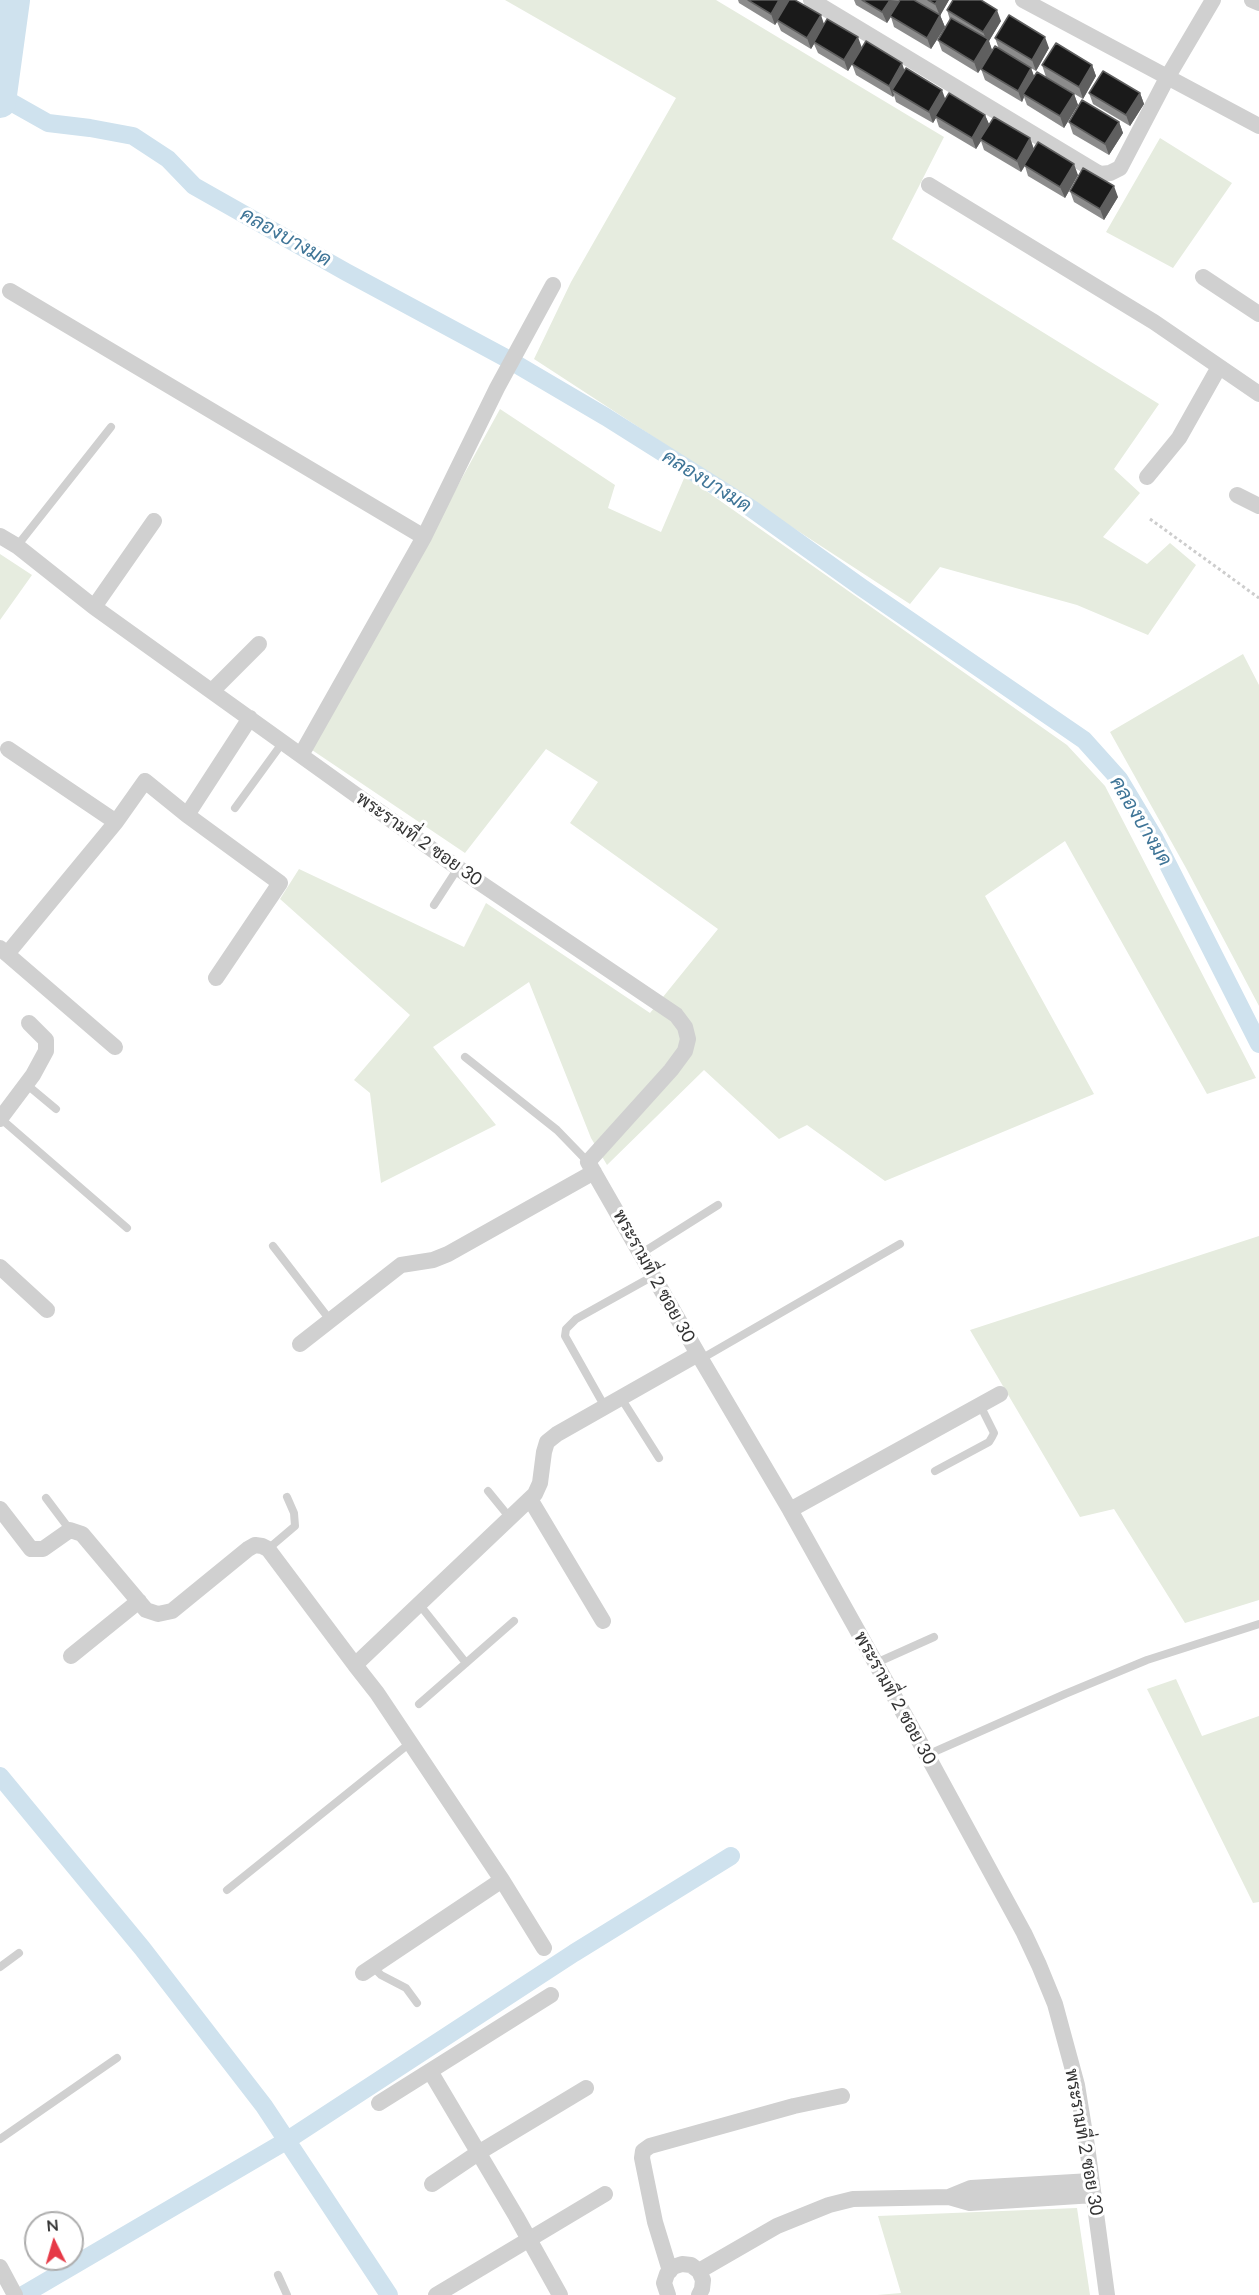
<!DOCTYPE html>
<html>
<head>
<meta charset="utf-8">
<style>
	body { margin:0 }
	#map { position:relative; width:1259px; height:2295px; overflow:hidden; background:#fff; font-family:Lato,sans-serif }
	canvas { display:block }
	.north { position:absolute; left:24px; top:2211px; width:60px; height:60px; box-sizing:border-box; background:#fff; border:2px solid #adadad; border-radius:50%; rotate:355deg; font-size:16px; font-weight:700; line-height:24px; text-align:center; color:#333 }
	.north::after { content:''; display:block; margin:auto; width:21px; height:27px; background:#e63946; clip-path:polygon(50% 0,100% 100%,50% 72%,0 100%) }
</style>
</head>
<body>
<div id="map">
<canvas width="1259" height="2295"></canvas>
<div class="north">N</div>
</div>
<script>
const c = document.querySelector('canvas').getContext('2d');
c.lineJoin = 'round';
function fillPath(path, color) { c.fillStyle = color; c.fill(path, 'evenodd'); }
const toPath = rows => new Path2D(rows.map(r => 'M' + r).join(''));
function trace(path, color, width, dash) { c.strokeStyle = color; c.lineWidth = width; c.lineCap = dash ? 'butt' : 'round'; c.setLineDash(dash || []); c.stroke(path); }
function drawText(font, color, halo, rows, align = 'center') {
  c.font = font + ' Lato,Sarabun,sans-serif'; c.lineWidth = 6; c.setLineDash([]); c.textBaseline = 'middle'; c.strokeStyle = halo; c.fillStyle = color; for (const [text, x, y, turn = 0] of rows) {
    c.save(); c.translate(x, y); c.rotate((+turn || 0) * Math.PI / 180); c.textAlign = isNaN(turn) ? turn : align; if (halo) c.strokeText(text, 0, 0); c.fillText(text, 0, 0); c.restore();
  }
}
fillPath(toPath([
	[505,0,716,0,944,137,892,239,1159,404,1114,469,1140,493,1103,537,1147,564,1170,543,1196,565,1148,635,1077,605,940,567,910,604,534,359,571,282,676,98],
	[1160,138,1232,183,1173,268,1106,232],
	[500,409,615,485,608,508,661,532,685,476,1067,745,1105,786,1256,1078,1207,1094,1065,841,985,896,1094,1094,885,1181,807,1125,779,1139,704,1070,607,1165,591,1138,529,982,433,1047,496,1125,381,1183,370,1093,354,1080,410,1015,280,899,299,869,464,947,486,903,650,1013,718,929,570,823,598,782,546,749,465,853,312,750],
	[0,554,32,575,0,620],
	[1243,654,1259,685,1259,1006,1186,868,1110,732],
	[1259,1236,1259,1600,1185,1623,1114,1509,1080,1517,970,1330],
	[1176,1679,1202,1736,1259,1716,1259,1902,1253,1903,1147,1689],
	[1077,2208,1090,2295,877,2295,901,2293,878,2216]
]), '#e6ecdf');
trace(toPath([
	[2,97,48,123,90,128,133,136,168,159,194,186,346,272,504,357,606,417,752,509,861,587,1084,740,1119,779,1155,839,1259,1044],
	[0,1776,142,1948,264,2106,389,2295],
	[23,2295,286,2141,574,1953,731,1856]
]), '#cfe2ee', 18);
trace(toPath([
	[0,102,14,0]
]), '#cfe2ee', 32);
trace(toPath([
	[1150,519,1259,598]
]), '#cdcdcd', 3, [3, 3]);
trace(toPath([
	[17,546,111,427],
	[235,808,283,742],
	[434,905,458,868],
	[465,1057,557,1130,588,1162],
	[26,1084,56,1109],
	[0,1118,127,1228],
	[273,1246,330,1320],
	[642,1253,718,1205],
	[701,1359,900,1244],
	[621,1398,659,1458],
	[605,1407,565,1336,566,1329,576,1319,655,1275],
	[935,1471,989,1442,992,1437,994,1433,980,1405],
	[488,1491,510,1518],
	[46,1498,70,1530],
	[268,1549,295,1526,294,1513,287,1497],
	[419,1604,466,1663,514,1621],
	[876,1663,934,1637],
	[419,1704,466,1663],
	[927,1755,1065,1694,1147,1660,1259,1624],
	[227,1890,410,1743],
	[0,1967,19,1953],
	[373,1967,381,1975,406,1988,417,2003],
	[0,2139,117,2058],
	[278,2275,287,2295]
]), '#d0d0d0', 8);
trace(toPath([
	[811,0,1100,174,1110,173,1120,168,1167,78,1213,0],
	[1023,0,1259,126],
	[1252,0,1259,3],
	[929,185,1154,322,1259,394],
	[1203,277,1259,314],
	[10,291,424,537],
	[1147,477,1179,438,1219,367],
	[1237,495,1259,506],
	[0,536,17,546,94,607,458,868,676,1015,685,1027,688,1039,685,1051,671,1070,588,1162,698,1354,790,1510,927,1755,1024,1933,1039,1965,1055,2004,1077,2085,1087,2146,1107,2295],
	[94,607,154,521],
	[212,691,259,644],
	[8,749,116,822,145,781,187,815],
	[301,755,424,537,497,388,553,285],
	[0,948,115,1047],
	[7,954,116,822],
	[216,978,280,883,187,815,250,718],
	[0,1119,33,1075,46,1051,46,1040,29,1023],
	[0,1267,47,1310],
	[300,1344,401,1265,433,1260,448,1254,594,1172],
	[530,1499,603,1621],
	[0,1509,31,1549,43,1549,70,1530,82,1534,146,1610,158,1614,172,1611,248,1549,255,1545,262,1546,268,1549,355,1665,535,1494,540,1483,544,1452,547,1442,557,1434,698,1354],
	[790,1510,1000,1394],
	[71,1656,139,1601],
	[355,1665,377,1693,502,1880,363,1973],
	[502,1880,544,1948],
	[430,2071,516,2216,560,2295],
	[379,2103,551,1995],
	[432,2184,478,2153,586,2088],
	[949,2197,971,2188,1091,2181],
	[0,2267,15,2295],
	[670,2271,655,2222,642,2158,643,2151,650,2146,794,2106,842,2096],
	[699,2271,777,2226,829,2205,853,2199,949,2197,970,2203,1094,2195],
	[436,2295,605,2194],
	[668,2295,664,2283,667,2274,673,2267,682,2264,691,2265,699,2271,703,2280,702,2289,699,2295]
]), '#d0d0d0', 16);
fillPath(toPath([
	[738,0,788,0,862,48,904,70,946,99,985,115,989,125,1030,138,1034,149,1078,175,1065,198,1028,176,1025,166,1021,172,984,150,981,141,976,149,939,127,936,118,933,123,896,102,894,95,893,97,856,75,852,64,848,71,818,53,814,44,811,49,781,31,777,22,775,25,739,3],
	[854,0,949,0,940,15,945,27,931,49,894,27,891,17,887,23,856,5],
	[947,10,1001,21,989,41,992,50,999,49,995,38,1049,48,1036,71,1031,68,1034,76,1074,94,1078,105,1064,128,1027,105,1024,97,1022,102,985,80,981,69,978,73,942,51,938,40,950,20],
	[1042,65,1092,65,1096,76,1083,99,1046,77],
	[1089,93,1140,93,1144,104,1130,126,1093,104],
	[1069,122,1119,122,1123,133,1109,155,1073,134],
	[1070,191,1118,197,1104,220,1074,202]
]), '#8c8c8c');
fillPath(toPath([
	[779,0,788,0,789,2,777,20,777,22,775,25,771,14],
	[890,0,900,1,887,23,882,12],
	[938,0,949,0,940,16,935,4],
	[997,10,1001,21,989,41,992,50,978,73,974,62,987,41,983,32],
	[821,15,825,27,814,42,814,44,811,49,807,38],
	[940,15,945,27,931,49,927,38],
	[858,37,862,48,848,71,844,60],
	[1045,37,1049,48,1036,71,1032,60],
	[902,63,906,75,892,90,894,95,893,97,889,86],
	[1092,65,1096,76,1083,99,1079,87],
	[1031,68,1035,79,1023,94,1024,97,1022,102,1018,91],
	[942,90,946,101,935,116,936,118,933,123,929,112],
	[1140,93,1144,104,1130,126,1126,115],
	[1074,94,1078,105,1064,128,1060,116],
	[985,115,990,126,980,139,981,141,976,149,972,138],
	[1119,122,1123,133,1109,155,1105,144],
	[1030,138,1034,150,1021,172,1017,161],
	[1074,164,1078,175,1065,198,1060,187],
	[1114,186,1118,197,1104,220,1100,209]
]), '#5f5f5f');
const building = toPath([
	[748,0,779,0,771,14,748,0],
	[789,0,795,0,821,15,807,38,777,20,789,0],
	[862,0,890,0,882,12,862,0],
	[900,0,914,0,940,15,927,38,890,16,900,0],
	[928,0,938,0,935,4,928,0],
	[953,0,981,0,997,10,983,32,947,10,953,0],
	[1009,15,1045,37,1032,60,995,38,1009,15],
	[951,18,988,39,974,62,938,40,951,18],
	[827,19,858,37,844,60,814,42,827,19],
	[866,41,902,63,889,86,852,64,866,41],
	[1056,43,1092,65,1079,87,1042,65,1056,43],
	[995,46,1031,68,1018,91,981,69,995,46],
	[906,68,942,90,929,112,892,90,906,68],
	[1103,71,1140,93,1126,115,1089,93,1103,71],
	[1037,72,1074,94,1060,116,1023,94,1037,72],
	[949,93,985,115,972,138,935,116,949,93],
	[1082,100,1119,122,1105,144,1069,122,1082,100],
	[994,117,1030,138,1017,161,980,139,994,117],
	[1038,142,1074,164,1060,187,1024,165,1038,142],
	[1083,168,1114,186,1100,209,1070,191,1083,168]
]);
fillPath(building, '#1a1a1a');
trace(building, '#5f5f5f', 1.5);
drawText('18px', '#333', '#fff', [
	["พระรามที่ 2 ซอย 30",419,839,35],
	["พระรามที่ 2 ซอย 30",654,1276,61],
	["พระรามที่ 2 ซอย 30",895,1698,61],
	["พระรามที่ 2 ซอย 30",1084,2142,80]
]);
drawText('italic 20px', '#3f7597', '#fff', [
	["คลองบางมด",286,237,29],
	["คลองบางมด",707,481,32],
	["คลองบางมด",1141,821,59]
]);
</script>
</body>
</html>
